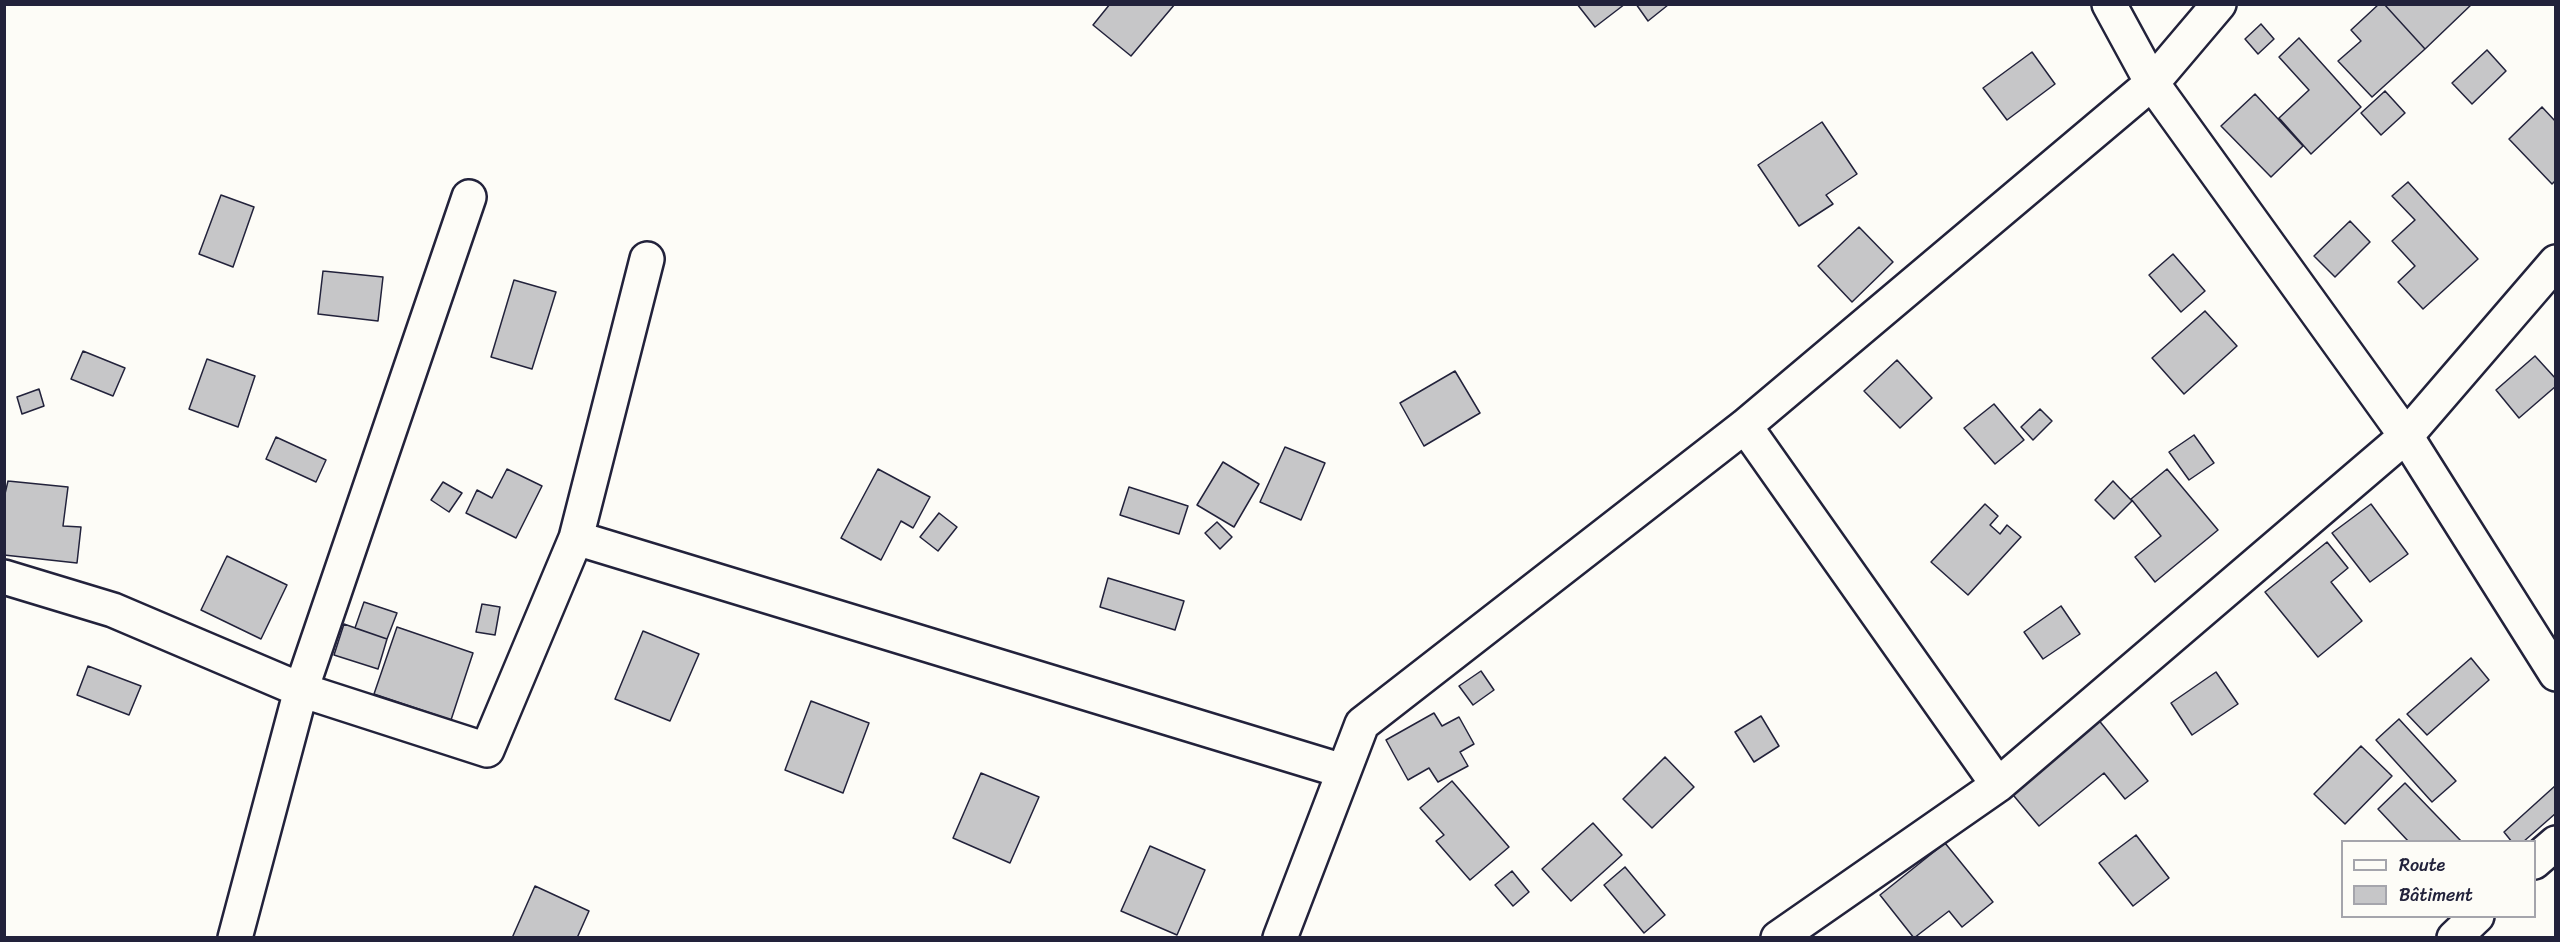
<!DOCTYPE html>
<html>
<head>
<meta charset="utf-8">
<style>
	body { margin:0 }
	#map { position:relative; width:2560px; height:942px; overflow:hidden; background:#fdfcf7; font-family:Sriracha,sans-serif }
	canvas { display:block }
	.frame { position:absolute; inset:0; border:6px solid #22223b; pointer-events:none }
	.legend { position:absolute; left:2341px; top:840px; width:195px; height:78px; box-sizing:border-box; background:#fdfcf7; border:2px solid #a5a5ac; margin:0; padding:8px 10px; list-style:none; font-size:18px; color:#22223b }
	.legend li { display:flex; align-items:center; gap:12px; height:30px }
	.legend b { width:30px; border:2px solid #a5a5ac }
</style>
</head>
<body>
<div id="map">
<canvas width="2560" height="942"></canvas>
<div class="frame"></div>
<ul class="legend">
<li><b style="height:8px;background:#fdfcf7"></b>Route</li>
<li><b style="height:16px;background:#c6c6c8"></b>Bâtiment</li>
</ul>
</div>
<script>
const c = document.querySelector('canvas').getContext('2d');
c.lineJoin = 'round';
function fillPath(path, color) { c.fillStyle = color; c.fill(path, 'evenodd'); }
const toPath = rows => new Path2D(rows.map(r => 'M' + r).join(''));
function trace(path, color, width, dash) { c.strokeStyle = color; c.lineWidth = width; c.lineCap = dash ? 'butt' : 'round'; c.setLineDash(dash || []); c.stroke(path); }
const building = toPath([
	[1110,4,1175,4,1131,56,1093,25,1110,4],
	[1577,4,1625,4,1595,27,1577,4],
	[1636,4,1667,4,1668,5,1648,21,1636,4],
	[2379,4,2384,4,2425,49,2372,97,2338,61,2361,41,2351,30,2379,4],
	[2384,4,2472,4,2425,49,2384,4],
	[2261,24,2274,39,2258,54,2245,39,2261,24],
	[2299,38,2361,107,2311,154,2279,118,2309,90,2279,57,2299,38],
	[2487,50,2506,71,2472,104,2452,83,2487,50],
	[2032,52,2055,84,2007,120,1983,88,2032,52],
	[2385,91,2405,113,2381,135,2361,113,2385,91],
	[2255,94,2303,146,2271,177,2221,126,2255,94],
	[2542,107,2556,122,2556,180,2552,184,2509,139,2542,107],
	[1822,122,1857,174,1826,195,1833,204,1799,226,1758,165,1822,122],
	[2408,182,2478,259,2423,309,2398,282,2415,266,2392,241,2415,220,2392,196,2408,182],
	[221,195,254,207,233,267,199,254,221,195],
	[2350,221,2370,242,2335,277,2314,256,2350,221],
	[1859,227,1893,262,1852,302,1818,266,1859,227],
	[2173,254,2205,291,2181,312,2149,275,2173,254],
	[323,271,383,277,378,321,318,314,323,271],
	[514,280,556,292,532,369,491,357,514,280],
	[2205,311,2237,346,2184,394,2152,358,2205,311],
	[83,351,125,368,113,396,71,379,83,351],
	[2535,356,2556,379,2556,386,2519,418,2496,390,2535,356],
	[207,359,255,376,238,427,189,409,207,359],
	[1897,360,1932,398,1900,428,1864,391,1897,360],
	[1455,371,1480,413,1424,446,1400,403,1455,371],
	[39,389,44,406,22,414,17,397,39,389],
	[1994,404,2024,440,1995,464,1964,428,1994,404],
	[2040,409,2052,421,2033,440,2021,427,2040,409],
	[2194,435,2214,463,2189,480,2169,452,2194,435],
	[276,437,326,460,316,482,266,459,276,437],
	[1285,447,1325,463,1301,520,1260,502,1285,447],
	[1223,462,1259,484,1234,527,1197,505,1223,462],
	[507,469,542,486,516,538,466,513,477,490,492,498,507,469],
	[878,469,930,497,913,528,901,521,881,560,841,538,878,469],
	[2167,469,2218,530,2155,582,2135,557,2161,536,2131,499,2167,469],
	[8,481,68,487,63,526,81,527,77,563,4,555,4,498,8,481],
	[2113,481,2132,501,2114,519,2095,500,2113,481],
	[443,482,462,493,449,512,431,500,443,482],
	[1129,487,1188,506,1179,534,1120,515,1129,487],
	[1985,504,1998,516,1990,525,2000,534,2007,525,2021,537,1968,595,1931,562,1985,504],
	[2371,504,2408,554,2370,582,2332,533,2371,504],
	[939,513,957,527,938,551,920,537,939,513],
	[1217,522,1232,537,1220,549,1205,533,1217,522],
	[2327,542,2348,568,2331,582,2362,621,2318,657,2265,592,2327,542],
	[227,556,287,585,261,639,201,610,227,556],
	[1108,578,1184,601,1175,630,1100,607,1108,578],
	[364,602,397,613,387,639,355,628,364,602],
	[482,604,500,607,495,635,476,632,482,604],
	[2061,606,2080,634,2043,659,2024,632,2061,606],
	[344,624,387,639,378,669,334,655,344,624],
	[397,627,473,653,451,720,374,694,397,627],
	[643,631,699,654,670,721,615,699,643,631],
	[2471,658,2489,680,2427,735,2407,714,2471,658],
	[88,666,141,686,129,715,77,695,88,666],
	[1481,671,1494,690,1473,705,1459,686,1481,671],
	[2216,672,2238,704,2192,735,2171,703,2216,672],
	[811,701,869,723,843,793,785,770,811,701],
	[1434,713,1442,726,1459,717,1474,744,1460,752,1468,766,1438,782,1429,768,1408,780,1386,740,1434,713],
	[1761,716,1779,746,1754,762,1735,732,1761,716],
	[2097,718,2148,781,2125,799,2104,773,2039,826,2009,790,2097,718],
	[2399,719,2456,781,2432,802,2376,740,2399,719],
	[2361,746,2392,776,2345,824,2314,794,2361,746],
	[1665,757,1694,787,1652,828,1623,799,1665,757],
	[981,773,1039,797,1010,863,953,838,981,773],
	[1452,781,1509,847,1470,880,1436,841,1444,835,1420,808,1452,781],
	[2405,783,2462,842,2409,842,2378,809,2405,783],
	[2556,785,2556,813,2523,842,2512,842,2504,832,2556,785],
	[1593,823,1622,855,1571,901,1542,869,1593,823],
	[2136,835,2169,878,2133,906,2099,863,2136,835],
	[1945,843,1993,902,1962,927,1949,911,1914,938,1880,895,1945,843],
	[1150,846,1205,870,1177,935,1121,911,1150,846],
	[1625,867,1665,915,1644,933,1604,885,1625,867],
	[1512,871,1529,892,1513,906,1495,885,1512,871],
	[535,886,589,911,577,938,512,938,535,886]
]);
fillPath(building, '#c6c6c8');
trace(building, '#22223b', 1.5);
const street = toPath([
	[1745,426,1998,785],
	[576,538,1343,771],
	[4,577,113,610,301,690,487,750,576,538,647,259],
	[235,938,301,690,469,197],
	[1280,938,1362,724,1745,426,2152,83,2219,4],
	[1778,938,1998,785,2406,436,2556,262]
]);
const secondary = toPath([
	[2109,4,2152,83,2406,436,2556,674],
	[2534,862,2556,843],
	[2454,938,2477,916]
]);
trace(street, '#22223b', 38);
trace(secondary, '#22223b', 38);
trace(street, '#fdfcf7', 33);
trace(secondary, '#fdfcf7', 33);
</script>
</body>
</html>
